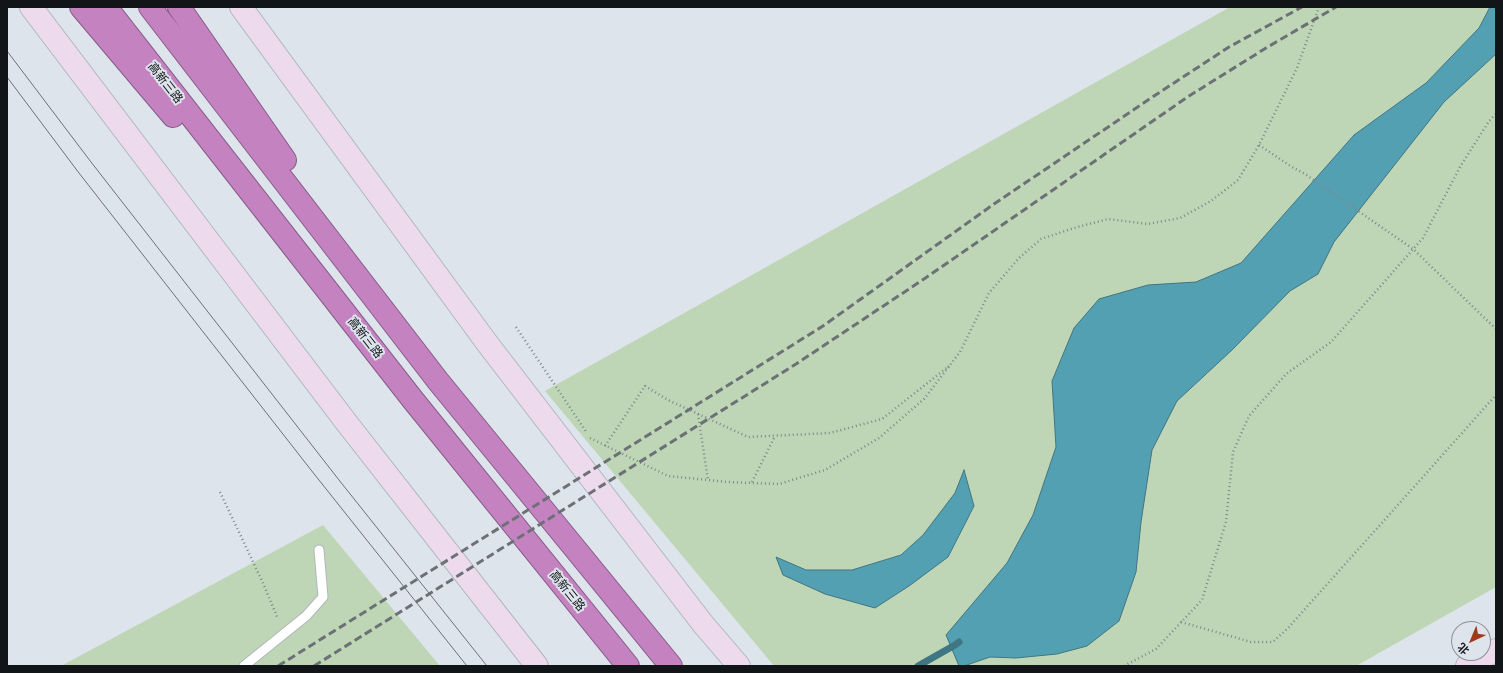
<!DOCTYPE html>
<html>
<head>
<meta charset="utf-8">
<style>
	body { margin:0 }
	#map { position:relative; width:1503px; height:673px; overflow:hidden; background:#dde4ec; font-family:"Libre Baskerville","Noto Sans SC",serif }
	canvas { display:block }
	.frame { position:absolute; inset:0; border:8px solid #121517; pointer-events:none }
	.north { position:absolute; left:1451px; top:621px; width:40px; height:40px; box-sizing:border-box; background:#dde4ec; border:1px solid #8c9197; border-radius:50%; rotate:224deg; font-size:11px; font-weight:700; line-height:16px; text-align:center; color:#121517 }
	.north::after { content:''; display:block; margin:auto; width:14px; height:18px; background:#a1391b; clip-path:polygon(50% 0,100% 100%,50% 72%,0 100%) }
</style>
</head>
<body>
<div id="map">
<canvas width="1503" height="673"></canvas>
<div class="frame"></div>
<div class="north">北</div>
</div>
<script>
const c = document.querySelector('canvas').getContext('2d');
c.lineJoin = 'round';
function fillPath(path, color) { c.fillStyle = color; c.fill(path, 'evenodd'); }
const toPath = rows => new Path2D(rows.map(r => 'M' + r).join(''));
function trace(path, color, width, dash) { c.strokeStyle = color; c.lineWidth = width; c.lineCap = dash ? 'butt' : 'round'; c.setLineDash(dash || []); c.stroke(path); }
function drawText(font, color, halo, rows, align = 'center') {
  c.font = font + ' "Libre Baskerville","Noto Sans SC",serif'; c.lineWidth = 4; c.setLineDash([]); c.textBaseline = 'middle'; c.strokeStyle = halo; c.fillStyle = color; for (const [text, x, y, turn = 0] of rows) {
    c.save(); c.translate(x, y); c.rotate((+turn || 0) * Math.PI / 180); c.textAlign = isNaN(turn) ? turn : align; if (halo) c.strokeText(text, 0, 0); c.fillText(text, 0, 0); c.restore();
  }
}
fillPath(toPath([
	[1230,7,1496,7,1496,587,1356,666,774,666,545,391],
	[323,525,440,666,61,666]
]), '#bed6b5');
const water = toPath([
	[1490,7,1496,7,1496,54,1444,102,1334,242,1318,274,1290,291,1232,350,1177,401,1152,450,1141,522,1136,572,1119,621,1087,646,1057,654,1016,658,990,657,964,666,959,666,946,635,1007,563,1033,515,1056,447,1052,381,1074,328,1099,299,1148,285,1196,282,1241,263,1354,135,1426,83,1479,28,1490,7],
	[964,470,974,506,948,557,909,586,875,608,825,594,783,575,776,557,806,570,852,570,901,555,923,535,955,493,964,470]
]);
fillPath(water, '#53a0b3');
trace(water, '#407684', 1);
trace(toPath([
	[918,666,955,645,959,642]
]), '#407684', 7);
const lane = toPath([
	[244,666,306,616,323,597,319,550]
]);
const secondary = toPath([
	[31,7,346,422,537,666],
	[241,7,487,343,703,624,739,666],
	[1467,666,1496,650]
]);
const highway = toPath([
	[81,7,173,116],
	[106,7,413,400,628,666],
	[150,7,438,381,671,666],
	[179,7,285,160]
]);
trace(lane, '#afb7be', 11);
trace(secondary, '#afb7be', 24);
trace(highway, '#865c86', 24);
trace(toPath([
	[1259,145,1292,167,1305,174,1413,249,1496,329],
	[516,327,587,433],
	[698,414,708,480],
	[590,438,668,476,728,482,779,484,825,470,879,438,924,399,960,352,989,293,1019,258,1041,239,1074,228,1108,219,1148,224,1180,218,1211,201,1238,180,1259,145,1297,68,1319,7],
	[605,446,645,386,668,400,748,437,830,433,882,419,949,366],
	[752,482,775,436],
	[220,492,263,583,278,619],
	[1181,622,1251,642,1273,642,1289,627,1496,395],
	[1124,666,1156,649,1202,600,1226,522,1233,452,1249,416,1286,374,1331,342,1423,238,1460,167,1489,121,1496,114]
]), '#81868c', 2.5, [1, 3]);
trace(lane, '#fff', 9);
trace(secondary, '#eddaec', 22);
trace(highway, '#c482c1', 22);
trace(toPath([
	[7,51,91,162,339,480,487,666],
	[7,77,79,173,311,470,467,666]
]), '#6c7176', 1);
trace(toPath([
	[278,666,823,326,994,204,1154,96,1229,47,1302,7],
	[314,666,796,364,924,279,1189,96,1266,48,1336,7]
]), '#6c7176', 3, [8, 4]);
drawText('12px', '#121517', '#dde4ec', [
	["高新三路",165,83,52],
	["高新三路",365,338,52],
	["高新三路",567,591,51]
]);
</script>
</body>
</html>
